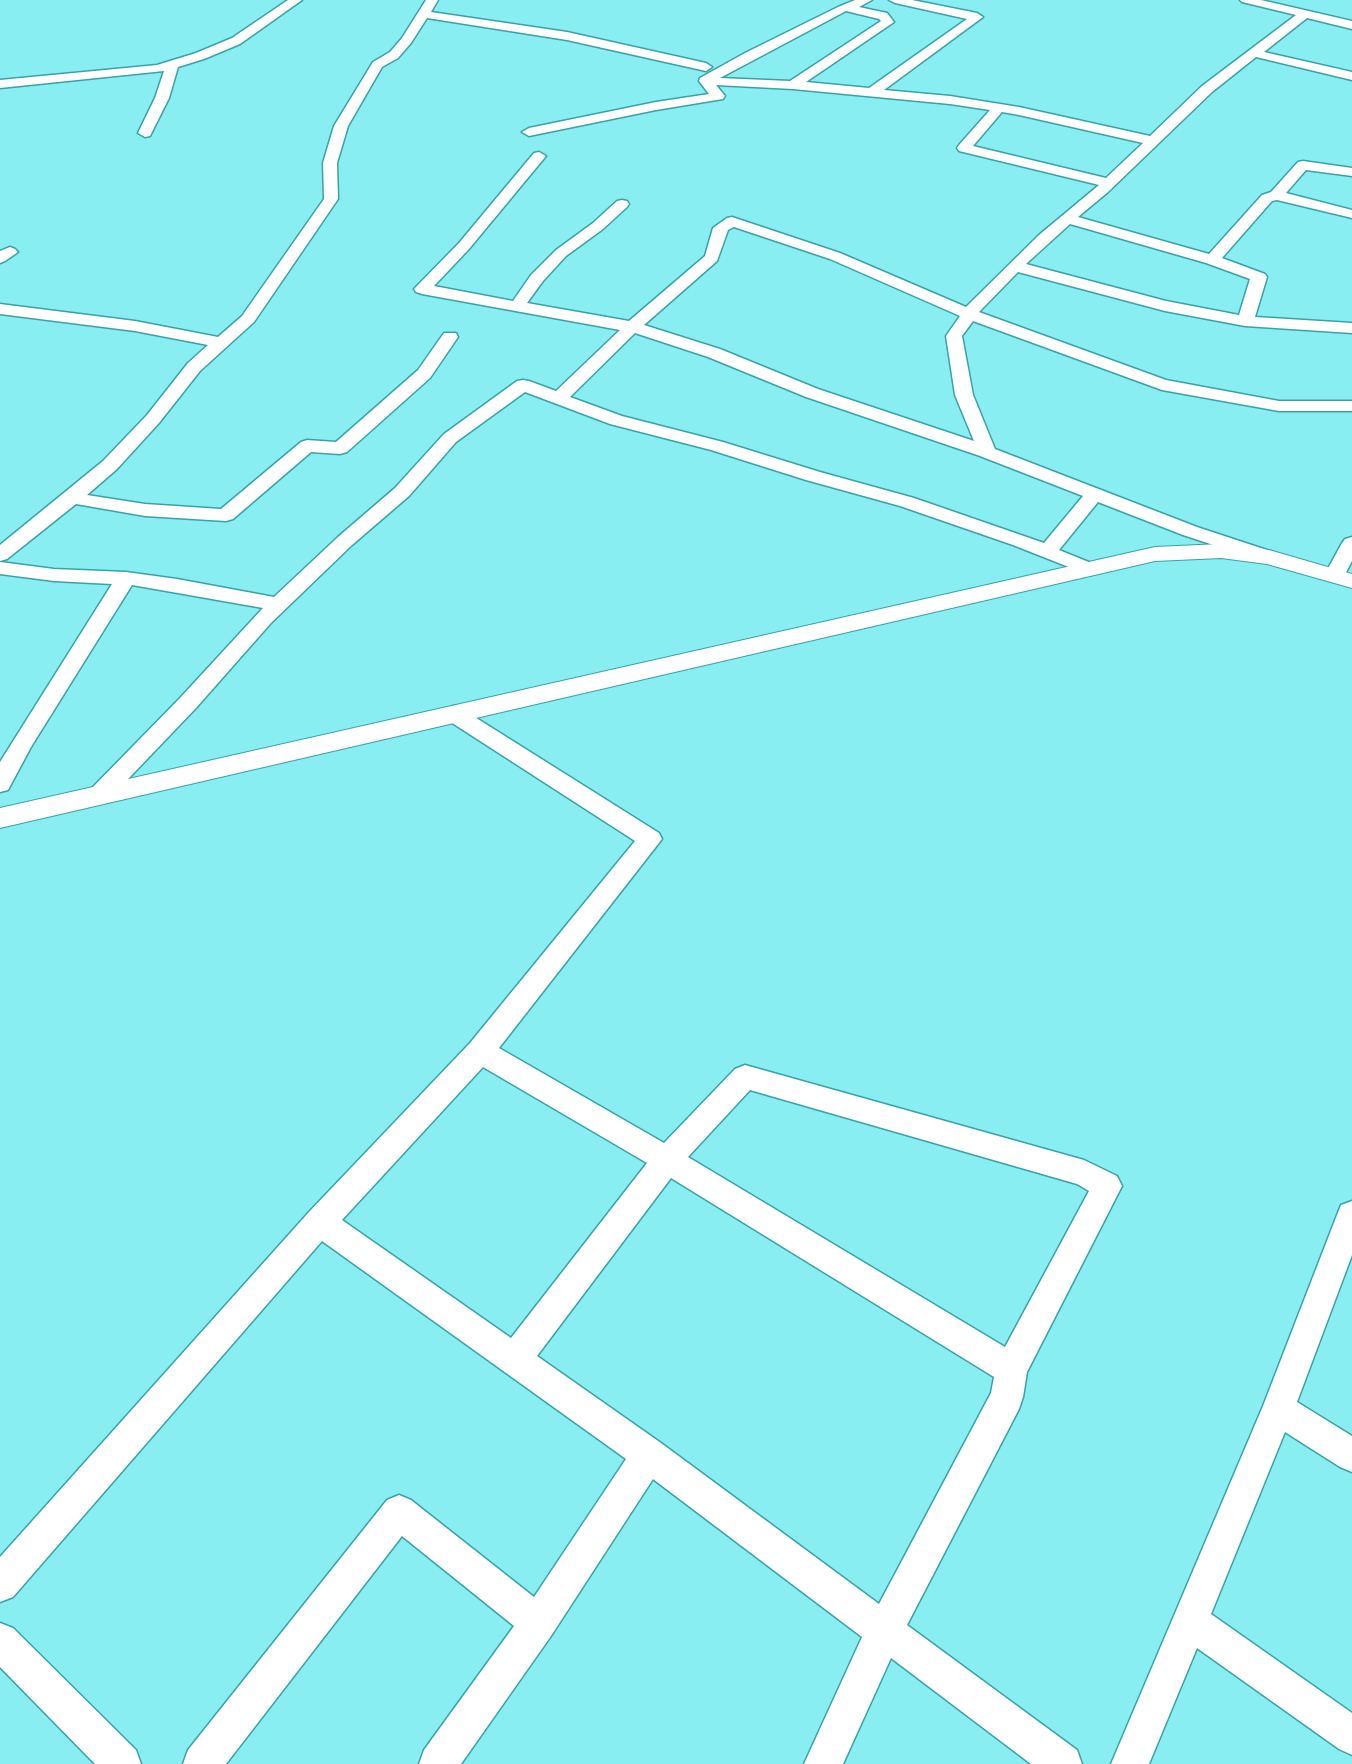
<!DOCTYPE html>
<html>
<head>
<meta charset="utf-8">
<style>
	body { margin:0 }
	canvas { display:block; background:#89eef1 }
</style>
</head>
<body>
<canvas width="1352" height="1764"></canvas>
<script>
const c = document.querySelector('canvas').getContext('2d');
c.lineJoin = 'round';
const toPath = rows => new Path2D(rows.map(r => 'M' + r).join(''));
function trace(path, color, width, dash) { c.strokeStyle = color; c.lineWidth = width; c.lineCap = dash ? 'butt' : 'round'; c.setLineDash(dash || []); c.stroke(path); }
function fillPath(path, color) { c.fillStyle = color; c.fill(path, 'evenodd'); }
const street = toPath([
	[288,0,302,0,240,44,204,59,178,67,169,98,150,136,145,137,138,133,155,98,164,71,0,88,0,80,157,65,196,53,232,38,288,0],
	[426,0,438,0,431,12,567,32,706,63,712,67,706,71,567,40,427,18,411,43,398,58,382,67,348,126,337,163,338,199,254,322,200,371,159,423,117,469,87,495,145,504,221,509,301,442,307,440,336,442,418,370,444,333,456,333,458,337,430,378,347,452,340,454,311,452,233,519,226,521,145,516,76,504,7,559,0,561,0,545,103,461,147,415,188,363,208,345,135,331,0,314,0,304,135,321,218,337,242,316,324,199,323,163,334,126,373,62,390,52,402,38,426,0],
	[855,0,872,0,859,7,887,13,894,22,806,82,869,88,967,19,895,3,889,0,912,0,977,13,983,17,884,90,950,96,1019,107,1150,136,1202,86,1296,15,1242,2,1240,0,1261,0,1352,21,1352,29,1307,18,1264,52,1352,72,1352,80,1256,57,1212,92,1108,192,1078,217,1209,254,1262,195,1271,192,1298,162,1303,161,1352,168,1352,176,1306,170,1286,193,1352,210,1352,218,1277,200,1272,201,1222,258,1265,274,1267,277,1255,317,1352,323,1352,333,1245,326,1165,311,1018,272,979,312,1166,380,1279,401,1352,401,1352,411,1279,411,1162,390,973,321,962,336,973,395,995,449,1197,527,1276,553,1279,557,1276,561,1269,563,1262,561,1183,535,1098,502,1059,550,1096,565,1099,569,1096,573,1089,575,1013,545,900,506,806,480,711,450,610,424,525,392,456,442,409,496,352,545,271,623,196,708,107,801,99,804,91,801,87,795,91,789,180,698,263,608,132,585,31,747,8,790,0,792,0,762,112,584,54,581,0,574,0,562,54,569,126,572,177,579,274,597,338,537,395,488,444,434,517,381,523,380,529,381,556,391,620,330,422,294,416,292,414,289,459,243,534,153,539,152,546,156,469,249,434,286,513,301,531,275,556,250,593,223,617,201,622,200,627,201,629,204,627,207,603,229,566,256,543,281,527,303,629,321,705,256,713,228,727,218,732,217,840,253,966,307,1039,235,1099,185,959,151,957,148,959,145,990,110,950,104,793,89,716,85,725,96,723,99,656,110,529,136,522,132,529,128,656,102,709,94,699,81,700,78,745,53,838,7,855,0],
	[846,11,879,19,881,21,790,81,720,78,846,11],
	[1002,112,1019,115,1143,143,1106,178,973,146,1002,112],
	[1070,224,1206,263,1250,279,1239,315,1166,301,1026,264,1070,224],
	[734,227,830,259,960,316,946,336,955,395,974,441,818,389,720,349,644,325,717,261,728,230,734,227],
	[635,333,708,357,806,397,980,456,1083,496,1044,543,914,498,820,472,723,442,622,416,570,397,635,333],
	[10,247,15,249,18,252,5,261,0,263,0,251,10,247],
	[1352,537,1352,561,1344,576,1341,580,1334,582,1327,580,1324,576,1342,543,1345,539,1352,537],
	[454,706,462,709,659,833,662,839,499,1048,664,1143,735,1069,745,1065,1084,1160,1117,1176,1122,1186,1027,1372,1023,1397,1019,1409,907,1625,1077,1750,1082,1764,1031,1764,891,1658,843,1764,804,1764,862,1637,653,1479,551,1636,461,1764,419,1764,424,1750,514,1626,402,1536,226,1764,183,1764,188,1750,387,1500,399,1495,411,1500,534,1597,626,1459,322,1241,13,1597,0,1602,0,1557,309,1212,470,1043,635,841,446,719,443,714,446,709,454,706],
	[483,1067,647,1163,511,1338,342,1220,483,1067],
	[750,1090,1077,1184,1089,1191,1005,1347,688,1157,750,1090],
	[671,1178,994,1377,991,1393,879,1604,661,1443,537,1356,671,1178],
	[1352,1201,1352,1255,1297,1402,1352,1436,1352,1472,1340,1467,1285,1432,1211,1614,1352,1713,1352,1755,1339,1749,1197,1648,1149,1764,1111,1764,1263,1406,1337,1215,1341,1205,1352,1201],
	[0,1623,13,1628,136,1750,141,1764,95,1764,0,1667,0,1623]
]);
const secondary = toPath([
	[1221,544,1269,550,1352,574,1352,588,1267,564,1221,558,1155,561,0,828,0,808,1155,547,1221,544]
]);
trace(street, '#38a3a7', 3);
trace(secondary, '#38a3a7', 2);
fillPath(street, '#fff');
fillPath(secondary, '#fff');
</script>
</body>
</html>
